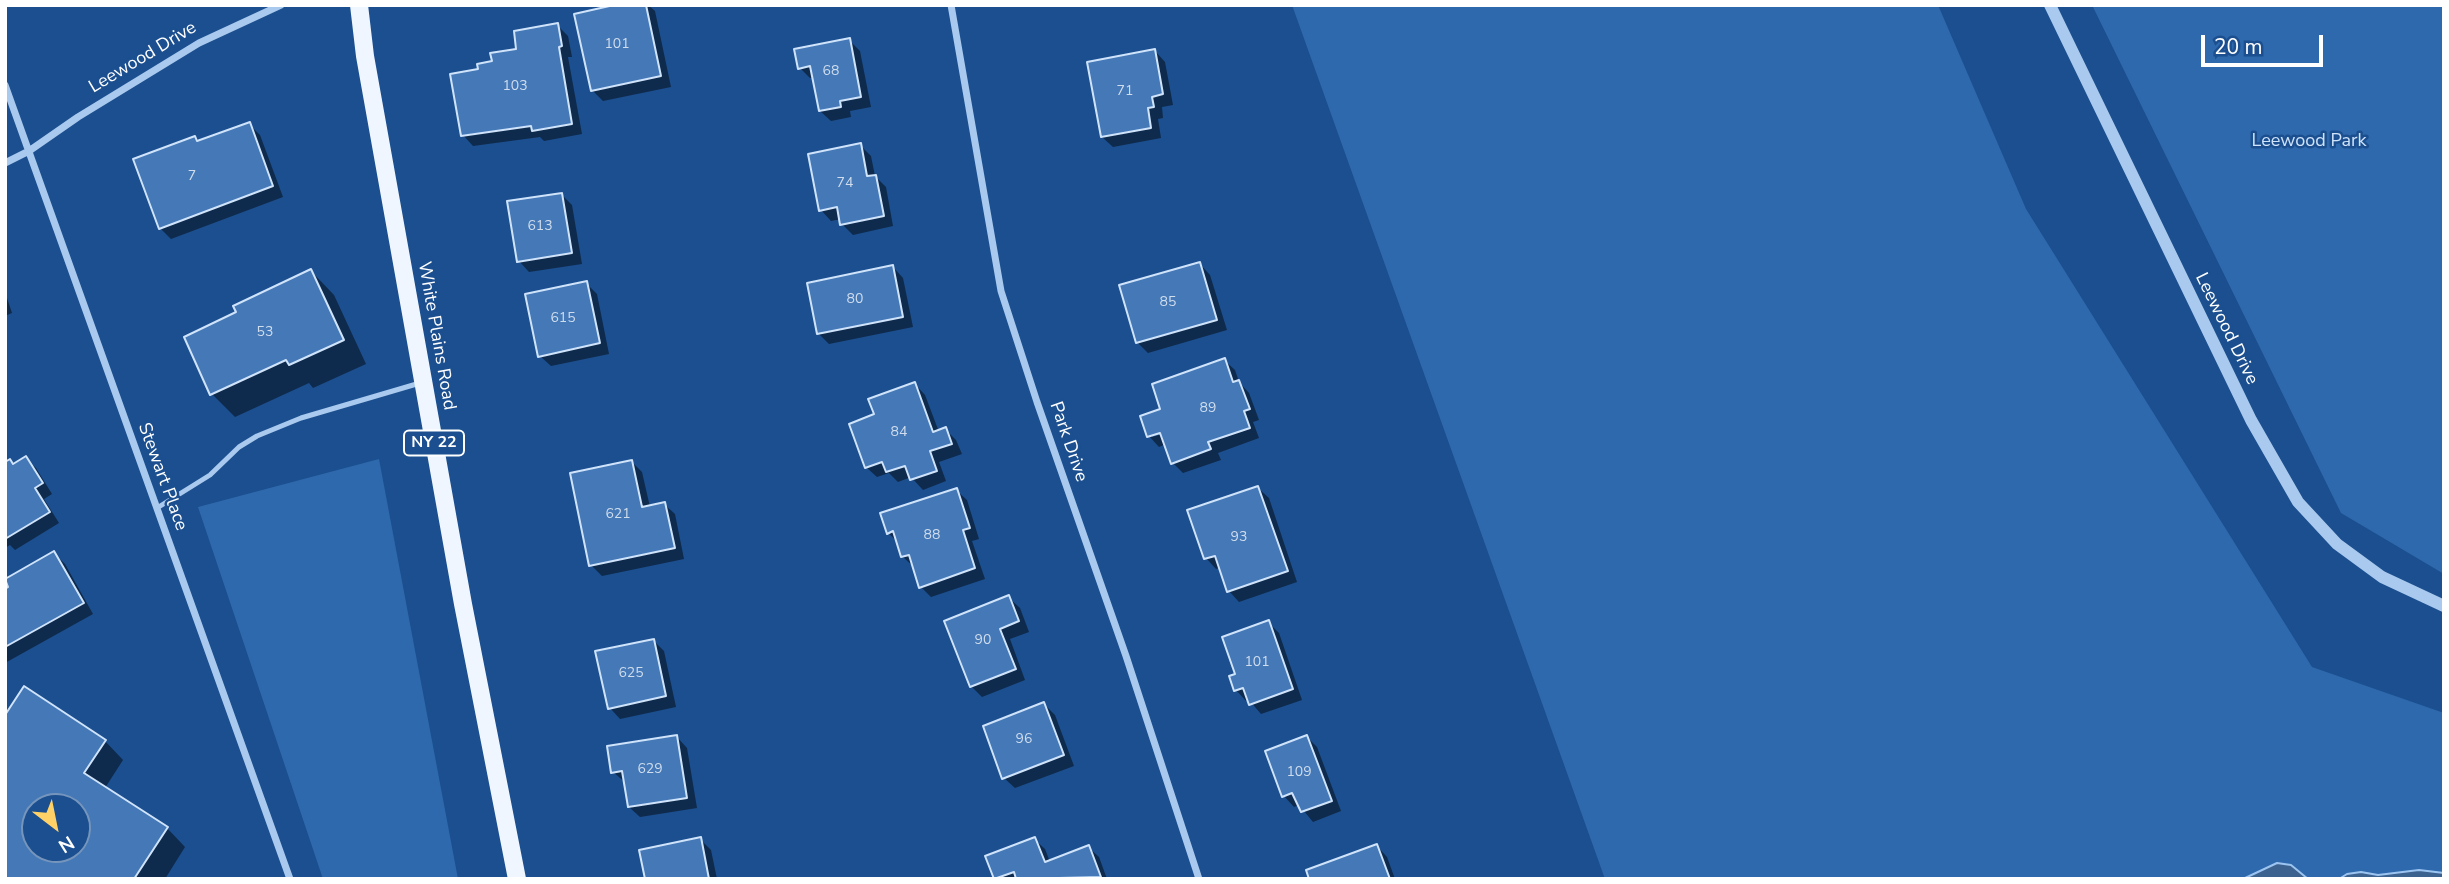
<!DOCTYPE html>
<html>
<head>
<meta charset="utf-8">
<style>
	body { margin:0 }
	#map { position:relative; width:2449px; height:884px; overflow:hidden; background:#1b4f8f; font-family:"Nunito Sans",sans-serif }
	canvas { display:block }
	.frame { position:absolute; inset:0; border:7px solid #fff; pointer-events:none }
	.north { position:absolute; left:21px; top:793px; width:70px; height:70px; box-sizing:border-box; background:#1b4f8f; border:2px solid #7695bc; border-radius:50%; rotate:148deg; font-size:19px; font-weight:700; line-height:28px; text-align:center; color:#fff }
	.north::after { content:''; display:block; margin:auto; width:24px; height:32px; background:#ffd166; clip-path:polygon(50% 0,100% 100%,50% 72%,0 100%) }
	.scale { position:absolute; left:2201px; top:35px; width:122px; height:32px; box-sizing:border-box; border:4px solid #fff; border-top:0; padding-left:9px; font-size:21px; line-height:24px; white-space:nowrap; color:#fff; -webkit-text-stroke:5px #1b4f8f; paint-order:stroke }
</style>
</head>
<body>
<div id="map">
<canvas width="2449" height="884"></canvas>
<div class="frame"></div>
<div class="north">N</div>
<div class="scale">20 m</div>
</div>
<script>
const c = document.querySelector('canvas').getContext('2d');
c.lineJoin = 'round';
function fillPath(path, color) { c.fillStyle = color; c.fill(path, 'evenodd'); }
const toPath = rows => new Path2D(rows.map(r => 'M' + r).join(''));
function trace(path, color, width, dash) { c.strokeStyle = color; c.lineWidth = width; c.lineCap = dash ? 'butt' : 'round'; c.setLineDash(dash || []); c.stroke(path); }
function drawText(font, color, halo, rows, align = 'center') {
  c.font = font + ' "Nunito Sans",sans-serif'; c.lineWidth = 5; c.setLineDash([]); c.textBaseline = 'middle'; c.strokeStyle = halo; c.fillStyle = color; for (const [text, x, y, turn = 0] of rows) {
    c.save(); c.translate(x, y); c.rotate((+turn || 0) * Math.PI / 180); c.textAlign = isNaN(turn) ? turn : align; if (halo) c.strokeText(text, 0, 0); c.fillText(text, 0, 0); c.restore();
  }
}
fillPath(toPath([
	[1292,5,1938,5,2026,209,2312,667,2444,713,2444,879,1605,879],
	[2092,5,2444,5,2444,574,2341,513],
	[379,459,458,879,323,879,198,507]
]), '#2e69ad');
const water = toPath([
	[2277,863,2291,865,2308,879,2243,879,2277,863],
	[2419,870,2444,873,2444,879,2339,879,2347,874,2361,872,2378,875,2419,870]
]);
fillPath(water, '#3c6290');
trace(water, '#9cc4f0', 2);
fillPath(toPath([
	[623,5,648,5,655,11,671,87,603,101,592,90],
	[557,25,568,36,572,57,568,57,582,134,544,141,540,137,473,146,463,135,480,70,519,50],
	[849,40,860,51,871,107,850,111,851,117,831,121,820,111,814,78,810,78,800,68],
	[1155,51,1165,62,1173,105,1162,107,1163,118,1158,119,1161,138,1113,147,1102,137],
	[249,124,260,135,283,197,171,239,160,228,194,138,199,143],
	[860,145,871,156,875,176,886,187,893,226,853,235,842,224,841,219,831,221,821,210],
	[562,195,572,205,582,264,529,272,519,261],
	[1200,264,1210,275,1227,330,1148,353,1137,342],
	[893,267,903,278,913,327,829,344,818,333],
	[311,271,334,295,366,364,313,388,309,383,235,417,212,394,238,313],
	[586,283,597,294,609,354,551,366,540,356],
	[5,292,12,313,5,316],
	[1224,360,1235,370,1239,382,1249,393,1259,420,1253,422,1259,438,1218,453,1221,460,1183,473,1173,463,1166,444,1159,447,1149,436,1163,410],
	[1169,432,1152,437,1152,433],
	[915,384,925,395,939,432,945,429,956,440,962,454,939,462,946,481,923,490,911,477,898,482,889,473,877,477,866,467,876,416],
	[25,458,36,468,52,494,44,499,59,523,15,550,10,545,5,548,5,464,13,465],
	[632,462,642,472,650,507,664,504,675,514,684,559,602,576,591,565],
	[1258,488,1269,498,1297,582,1239,602,1229,591,1221,567,1216,569,1206,558],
	[956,490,967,500,979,539,972,541,985,579,931,597,921,587,915,568,903,557,899,543,888,533],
	[54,553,65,564,93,614,5,663,5,591],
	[1009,598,1020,608,1029,632,1010,639,1025,680,982,697,971,686],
	[1268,622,1279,633,1302,700,1261,714,1249,700,1246,701,1236,690,1237,675],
	[654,641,664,651,676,707,620,719,610,708],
	[1044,704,1055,715,1074,766,1015,788,1004,778],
	[5,718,105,741,123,760,105,788,167,828,185,847,165,879,5,879],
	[35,807,77,807,77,849,35,849],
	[677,737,687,748,697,808,640,817,629,807,626,783,613,772],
	[1307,737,1317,747,1341,811,1313,822,1299,805,1294,807,1284,796],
	[700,839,711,850,717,879,646,879],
	[1034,839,1045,849,1050,862,1088,847,1099,857,1107,879,996,879,988,857],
	[1377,846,1387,857,1395,879,1311,879]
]), '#0007');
const building = toPath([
	[614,5,646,5,661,76,591,91,574,14,614,5],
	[558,23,562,46,559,47,572,124,532,131,531,126,461,136,450,74,478,69,477,64,492,61,490,53,516,49,514,31,558,23],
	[850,38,861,97,840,101,841,107,819,111,810,66,798,69,794,49,850,38],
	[1155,49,1163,94,1152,97,1154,107,1148,108,1151,128,1101,137,1087,62,1155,49],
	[250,122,273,186,159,229,133,159,195,136,197,141,250,122],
	[861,143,867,176,876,175,884,216,840,225,837,207,819,211,808,154,861,143],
	[562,193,572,253,517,262,507,201,562,193],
	[1200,262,1217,320,1136,343,1119,285,1200,262],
	[893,265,903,317,817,334,807,283,893,265],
	[311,269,344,340,289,365,286,360,210,395,184,337,236,312,233,306,311,269],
	[587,281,600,343,538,357,525,294,587,281],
	[1225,358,1233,382,1239,380,1250,409,1244,411,1250,428,1208,442,1211,449,1171,464,1160,433,1147,437,1140,416,1160,409,1152,384,1225,358],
	[915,382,933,432,946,427,952,444,930,451,937,471,910,480,905,466,886,472,882,462,865,468,849,424,874,414,868,399,915,382],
	[26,456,43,483,35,488,50,512,5,539,5,462,10,459,13,464,26,456],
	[632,460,642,507,665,502,675,548,589,566,570,473,632,460],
	[1258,486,1288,571,1227,592,1215,556,1204,559,1187,510,1258,486],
	[957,488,970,528,963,530,975,568,919,588,909,555,901,557,893,531,887,534,880,513,957,488],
	[54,551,84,603,5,647,5,589,8,587,5,579,54,551],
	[1009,595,1019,621,1000,629,1016,669,970,687,944,621,1009,595],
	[1269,620,1293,689,1249,705,1243,688,1234,691,1229,676,1235,674,1222,637,1269,620],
	[654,639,666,696,608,709,595,651,654,639],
	[24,686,106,740,84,773,168,827,134,879,5,879,5,715,24,686],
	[35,807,77,807,77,849,35,849,35,807],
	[1044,702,1064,755,1002,779,983,726,1044,702],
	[677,735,687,798,628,807,622,771,611,773,607,746,677,735],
	[1307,735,1332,801,1301,812,1292,793,1282,797,1265,751,1307,735],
	[701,837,709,879,645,879,639,850,701,837],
	[1035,837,1045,862,1089,845,1101,877,1016,879,1014,872,994,879,985,856,1035,837],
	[1377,844,1390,879,1309,879,1306,870,1377,844]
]);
fillPath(building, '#4478b7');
trace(building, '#cfe3fa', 2);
trace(toPath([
	[157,508,210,475,239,447,257,436,301,418,420,383]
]), '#a9c9ee', 5);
trace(toPath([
	[951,5,1001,291,1037,402,1126,656,1199,879],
	[5,85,290,879],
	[5,163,29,151,78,117,199,43,281,5]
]), '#a9c9ee', 7);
trace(toPath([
	[2050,5,2251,420,2298,502,2337,544,2382,577,2444,606]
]), '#a9c9ee', 12);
trace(toPath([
	[359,5,365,56,463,604,517,879]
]), '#f0f6ff', 18);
drawText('14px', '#d0dded', null, [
	["101",617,45],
	["68",831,72],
	["103",515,87],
	["71",1125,92],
	["7",192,177],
	["74",845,184],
	["613",540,227],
	["80",855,300],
	["85",1168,303],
	["615",563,319],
	["53",265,333],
	["89",1208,409],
	["84",899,433],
	["621",618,515],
	["88",932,536],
	["93",1239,538],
	["90",983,641],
	["101",1257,663],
	["625",631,674],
	["96",1024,740],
	["629",650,770],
	["109",1299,773]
]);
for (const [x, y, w] of [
	[434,443,60]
]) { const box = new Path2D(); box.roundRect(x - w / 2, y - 12.5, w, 25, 5); c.fillStyle = '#1b4f8f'; c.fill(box); trace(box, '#fff', 2); }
drawText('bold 16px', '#fff', null, [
	["NY 22",434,443]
]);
drawText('18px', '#fff', '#1b4f8f', [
	["Leewood Drive",143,58,-31],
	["Leewood Drive",2226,329,64],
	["White Plains Road",436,336,80],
	["Park Drive",1068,442,71],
	["Stewart Place",162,477,70]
]);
drawText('18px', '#cfe3fa', '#1b4f8f', [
	["Leewood Park",2309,142]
]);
</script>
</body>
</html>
